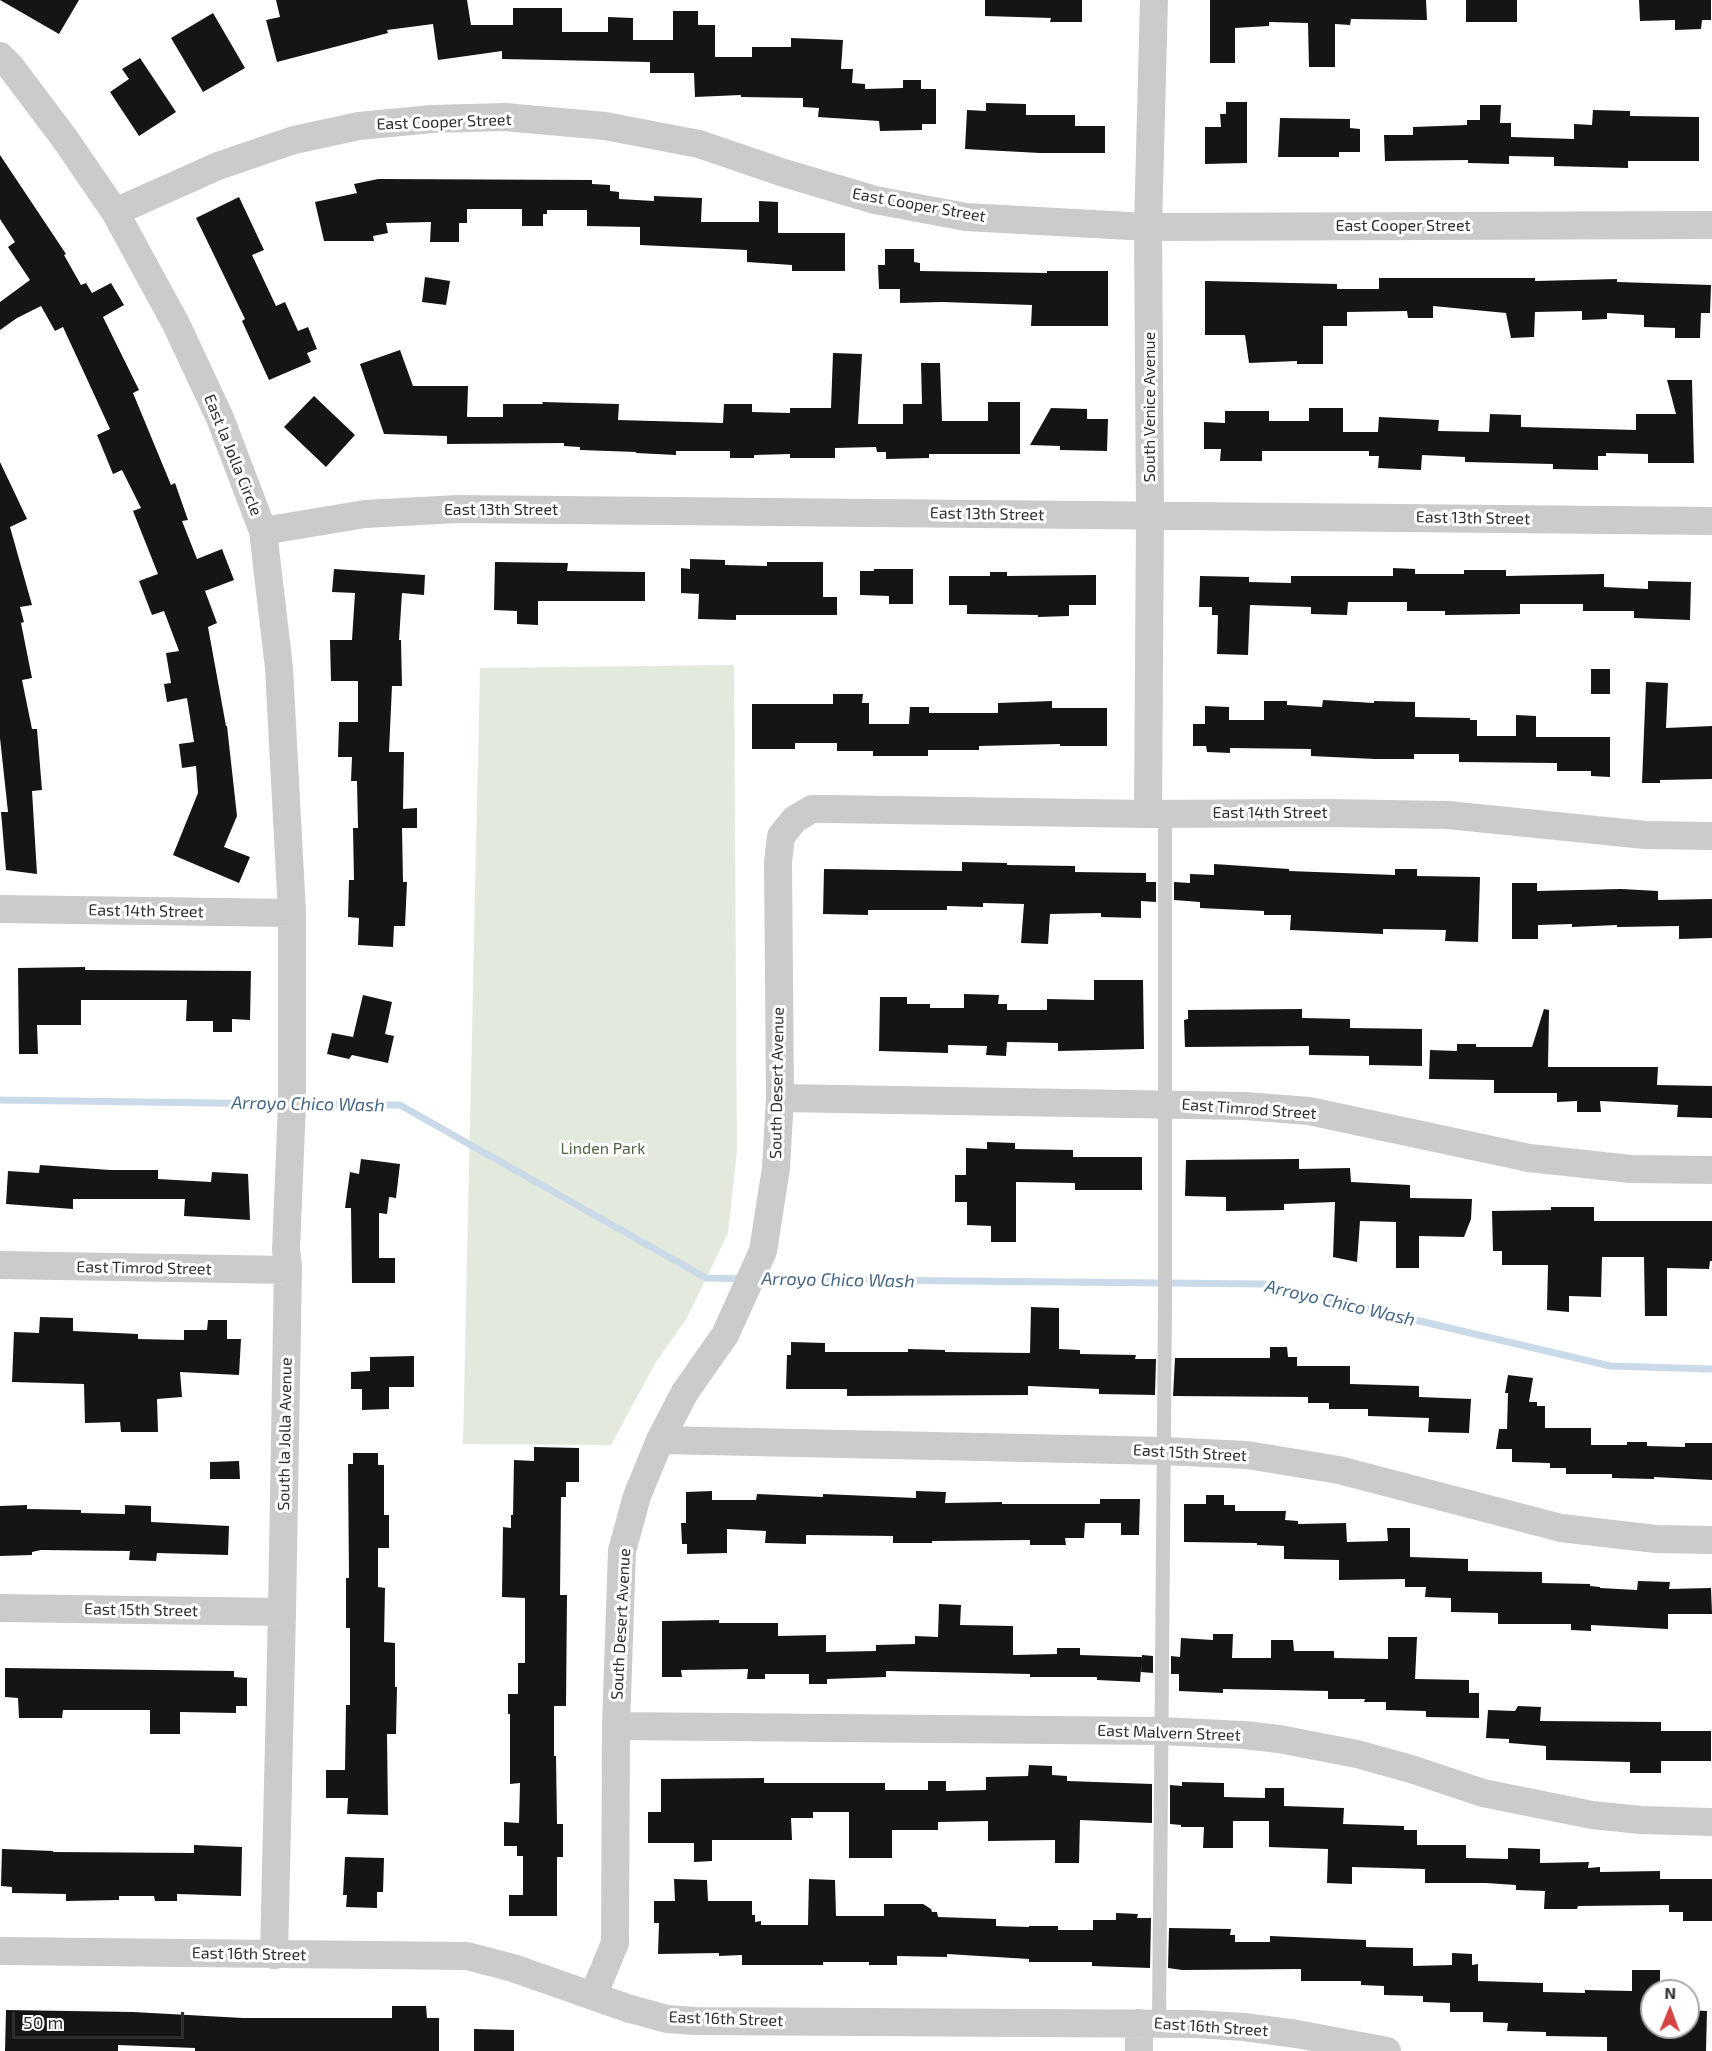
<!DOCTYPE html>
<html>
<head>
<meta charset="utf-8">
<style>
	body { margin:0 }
	#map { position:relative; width:1712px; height:2051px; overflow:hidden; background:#fff; font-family:"Exo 2",sans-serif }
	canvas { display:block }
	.north { position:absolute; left:1640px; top:1979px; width:60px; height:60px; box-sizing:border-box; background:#fff; border:2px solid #ababab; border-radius:50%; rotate:1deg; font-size:16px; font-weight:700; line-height:24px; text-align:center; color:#2e2e2e }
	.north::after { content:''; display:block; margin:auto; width:21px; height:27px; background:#d34442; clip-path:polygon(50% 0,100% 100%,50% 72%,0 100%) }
	.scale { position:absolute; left:12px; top:2012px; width:172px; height:27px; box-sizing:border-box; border:3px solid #2e2e2e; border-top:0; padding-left:8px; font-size:18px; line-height:21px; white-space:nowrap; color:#2e2e2e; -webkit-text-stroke:4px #fff; paint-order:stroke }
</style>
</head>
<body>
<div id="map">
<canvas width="1712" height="2051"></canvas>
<div class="north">N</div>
<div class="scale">50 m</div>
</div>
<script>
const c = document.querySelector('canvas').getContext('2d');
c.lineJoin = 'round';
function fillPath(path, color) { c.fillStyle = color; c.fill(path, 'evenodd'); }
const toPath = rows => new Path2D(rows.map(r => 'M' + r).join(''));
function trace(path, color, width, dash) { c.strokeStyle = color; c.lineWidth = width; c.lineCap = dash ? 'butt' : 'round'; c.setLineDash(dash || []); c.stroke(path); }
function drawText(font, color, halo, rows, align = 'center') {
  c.font = font + ' "Exo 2",sans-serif'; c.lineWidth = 6; c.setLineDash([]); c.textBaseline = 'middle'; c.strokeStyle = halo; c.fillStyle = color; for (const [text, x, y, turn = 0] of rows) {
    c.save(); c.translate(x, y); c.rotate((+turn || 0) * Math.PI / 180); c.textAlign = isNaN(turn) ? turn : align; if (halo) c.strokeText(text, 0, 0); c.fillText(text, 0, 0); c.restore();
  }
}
fillPath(toPath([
	[734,665,737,1151,728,1233,687,1318,656,1362,611,1445,463,1444,480,668]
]), '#e3eadd');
trace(toPath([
	[0,1100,286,1104],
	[297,1104,400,1105,706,1278,744,1279],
	[758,1279,1263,1284,1610,1366,1712,1369]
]), '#cbdae8', 7);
fillPath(toPath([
	[0,0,79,0,59,34],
	[276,0,467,0,471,25,513,25,513,8,562,8,562,32,608,32,608,17,633,18,633,40,673,40,673,11,698,11,698,25,715,25,715,57,752,57,752,47,791,47,791,38,843,40,841,69,853,69,852,83,865,84,865,89,903,88,903,80,921,80,921,89,936,89,936,124,922,124,922,130,880,131,879,121,818,117,819,108,803,107,803,98,741,97,741,95,695,97,694,73,650,73,650,62,502,59,502,51,438,60,433,24,387,30,388,33,277,62,266,20,280,17],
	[985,0,1082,0,1082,22,1050,22,1051,18,985,16],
	[1210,0,1426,0,1427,20,1351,19,1350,25,1335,24,1335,67,1309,67,1308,23,1269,22,1269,26,1235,28,1235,63,1210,63],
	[1466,0,1517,0,1517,22,1466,22],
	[1639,0,1711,0,1711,20,1702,20,1701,29,1675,30,1675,20,1640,21],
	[213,13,245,68,203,92,171,38],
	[140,58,176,112,139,136,110,92,129,79,122,69],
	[1226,102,1247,102,1247,163,1205,164,1205,127,1221,127,1220,114,1226,114],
	[986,103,1026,104,1026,115,1075,115,1075,126,1105,126,1105,153,1040,153,965,149,967,110,986,111],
	[1480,105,1501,105,1500,123,1511,123,1511,137,1574,139,1574,124,1592,125,1593,110,1630,111,1630,116,1699,117,1699,161,1628,161,1628,168,1554,166,1554,157,1509,156,1509,164,1468,163,1468,160,1385,161,1384,135,1413,135,1413,127,1467,125,1467,120,1480,120],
	[1280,118,1350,119,1350,128,1360,129,1360,152,1339,152,1339,157,1278,157],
	[0,155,66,254,64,255,81,285,86,283,92,293,111,283,124,305,103,317,139,390,133,393,171,485,175,483,188,520,182,521,197,559,222,549,234,580,205,591,217,623,208,627,226,726,227,726,237,816,224,847,250,857,239,883,173,855,198,793,196,766,182,768,179,744,194,742,187,698,167,702,164,684,171,683,166,653,179,651,164,611,152,615,139,581,158,574,133,511,141,508,122,470,113,474,97,435,110,429,63,327,55,331,41,306,17,318,0,330,0,302,30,280,8,247,15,242,0,219],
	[378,179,592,180,592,184,610,185,610,191,619,192,619,199,654,201,654,196,702,198,701,222,759,222,759,201,778,202,778,233,845,233,845,271,792,271,792,265,747,262,747,250,640,245,640,227,587,226,587,210,547,210,547,214,543,214,543,226,522,226,522,209,467,209,467,223,459,223,459,242,430,242,431,222,386,223,388,233,373,236,374,241,324,241,315,202,357,193,354,184],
	[239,197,264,250,252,255,276,306,285,302,298,331,308,327,317,349,307,353,311,362,269,380,242,321,245,319,196,218],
	[885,249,914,249,914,262,920,263,920,271,1047,273,1047,271,1108,271,1108,326,1031,326,1032,305,942,302,900,303,900,289,879,289,878,265,885,265],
	[425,277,450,281,446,305,422,302],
	[1379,278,1535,278,1535,281,1617,279,1617,282,1711,285,1710,313,1701,313,1700,338,1675,338,1675,328,1644,327,1644,315,1607,313,1607,319,1582,320,1582,311,1535,312,1534,337,1511,338,1506,313,1433,306,1433,318,1408,318,1407,311,1347,312,1347,326,1323,326,1323,364,1297,364,1297,361,1249,363,1245,335,1205,335,1205,281,1337,284,1337,289,1379,289],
	[400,350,413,386,468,386,467,417,503,417,503,404,543,404,542,402,619,404,618,420,723,423,724,404,752,404,752,412,790,413,790,408,831,408,833,353,862,354,858,424,903,424,903,404,922,404,921,363,940,363,942,421,988,421,988,402,1020,402,1020,454,929,454,929,458,886,459,886,452,877,452,876,447,835,448,835,458,790,458,790,454,754,455,754,458,730,458,730,451,676,451,676,455,636,453,636,452,580,450,580,447,564,446,564,443,447,444,447,436,384,434,360,364],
	[1667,380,1692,380,1694,463,1648,463,1648,454,1606,453,1606,456,1598,456,1598,470,1553,469,1553,464,1465,462,1465,457,1422,455,1421,470,1378,468,1379,456,1369,456,1369,451,1262,451,1262,461,1220,461,1221,449,1204,449,1204,422,1225,423,1225,411,1269,411,1269,421,1309,421,1309,408,1343,408,1343,432,1378,432,1379,417,1439,420,1438,431,1489,432,1490,414,1521,415,1521,427,1636,430,1636,414,1676,414],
	[314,396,355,435,326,467,284,427],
	[1051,408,1087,409,1087,419,1108,419,1107,451,1060,450,1060,446,1030,445],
	[0,462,27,519,10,527,32,605,20,607,24,622,21,623,32,678,22,680,32,729,37,729,42,790,32,791,37,874,6,870,1,812,8,812,0,738],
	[690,559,725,560,725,565,767,566,767,562,823,562,823,597,837,597,837,615,736,615,736,620,698,619,699,594,681,593,681,568,690,569],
	[495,562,568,563,567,571,645,572,645,601,538,601,538,625,517,624,517,611,494,610],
	[1393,568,1415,569,1415,574,1464,574,1464,570,1506,570,1506,576,1604,574,1604,587,1648,589,1648,581,1691,582,1690,620,1634,618,1634,611,1583,611,1583,604,1520,604,1520,614,1445,615,1445,611,1407,611,1407,602,1348,602,1347,615,1311,614,1311,607,1250,605,1248,655,1217,654,1218,615,1212,615,1212,607,1199,607,1200,576,1249,577,1249,582,1291,583,1291,576,1393,576],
	[334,569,425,575,424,595,402,593,399,640,401,640,402,686,392,686,389,752,404,752,403,809,417,808,417,828,402,828,403,882,407,882,405,926,394,926,393,947,358,945,359,918,348,917,349,880,354,880,353,828,358,828,357,781,351,781,352,757,338,757,339,722,358,722,358,681,331,681,330,640,352,640,355,593,332,592],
	[874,569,913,569,913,604,889,604,889,596,860,595,860,571,874,571],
	[990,572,1007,572,1007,576,1096,575,1096,605,1069,605,1069,616,1038,617,1038,615,967,614,967,605,949,605,949,576,990,576],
	[1591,669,1610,669,1610,694,1591,694],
	[1646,682,1668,683,1666,728,1712,726,1712,779,1660,780,1660,783,1642,783],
	[833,694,863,694,862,703,869,703,869,724,909,724,910,707,929,707,929,713,998,713,998,703,1052,701,1052,708,1107,708,1107,746,1060,746,1060,744,979,746,979,750,928,750,928,756,873,756,873,751,837,751,837,743,795,743,795,749,752,749,752,704,833,704],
	[1323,700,1374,703,1374,701,1415,702,1415,717,1470,718,1470,720,1477,720,1477,736,1516,736,1516,715,1536,716,1536,737,1610,737,1610,777,1591,776,1591,771,1557,771,1557,763,1459,762,1459,754,1414,754,1414,759,1375,759,1311,756,1311,749,1230,748,1230,753,1207,752,1206,746,1193,746,1193,724,1205,724,1205,706,1229,707,1229,720,1264,720,1264,701,1287,701,1287,705,1322,707],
	[962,862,1007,863,1007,865,1075,866,1075,872,1146,873,1146,882,1156,882,1156,902,1141,901,1141,918,1101,917,1101,913,1050,914,1048,944,1021,943,1024,904,983,903,983,907,947,906,947,910,868,910,868,915,823,914,824,869,962,871],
	[1214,864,1289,869,1289,871,1395,875,1395,869,1417,869,1417,876,1480,877,1478,942,1445,941,1446,930,1383,929,1383,934,1290,930,1291,915,1264,915,1264,911,1200,908,1200,902,1174,900,1174,882,1190,883,1190,874,1214,875],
	[1512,883,1537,883,1537,891,1621,889,1658,891,1658,900,1712,899,1712,938,1679,939,1679,926,1617,927,1617,925,1572,927,1572,924,1538,925,1538,939,1512,939],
	[85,967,85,970,251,971,250,1020,232,1019,232,1032,213,1032,213,1021,186,1021,187,1000,81,1000,81,1025,37,1025,38,1054,19,1054,18,968],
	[1094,980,1143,980,1144,1049,1058,1051,1058,1043,1007,1042,1006,1056,986,1055,987,1046,948,1045,948,1053,879,1051,880,997,907,997,907,1004,930,1004,930,1008,964,1008,964,994,999,995,998,1004,1007,1004,1007,1010,1047,1010,1047,999,1094,1000],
	[363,995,392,1002,385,1034,394,1036,388,1063,352,1055,349,1059,327,1054,332,1033,353,1037],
	[1302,1009,1302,1018,1350,1019,1350,1028,1422,1029,1422,1066,1369,1065,1369,1056,1309,1055,1309,1046,1185,1047,1184,1020,1188,1019,1188,1010],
	[1544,1009,1549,1010,1548,1067,1658,1067,1657,1085,1712,1086,1712,1118,1677,1117,1678,1105,1600,1101,1601,1112,1577,1112,1577,1101,1557,1102,1557,1093,1494,1093,1494,1080,1429,1079,1430,1050,1457,1051,1457,1044,1476,1044,1476,1047,1532,1047],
	[987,1142,1015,1143,1015,1149,1073,1150,1073,1157,1142,1157,1142,1190,1075,1190,1075,1183,1016,1182,1016,1242,991,1242,991,1226,967,1225,967,1202,955,1202,955,1175,966,1175,966,1148,987,1149],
	[361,1159,400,1164,396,1198,389,1197,387,1214,379,1213,379,1258,395,1258,395,1283,352,1283,351,1208,345,1208,350,1172,359,1174],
	[1299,1159,1299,1169,1350,1168,1351,1182,1410,1185,1410,1198,1472,1199,1471,1219,1464,1237,1419,1236,1419,1268,1396,1268,1396,1222,1360,1221,1357,1262,1333,1257,1335,1202,1284,1204,1284,1210,1226,1211,1226,1197,1185,1196,1186,1160],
	[40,1165,110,1170,158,1170,158,1179,211,1182,212,1172,248,1174,250,1220,184,1216,185,1199,73,1199,73,1209,6,1204,8,1171,39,1173],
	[1551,1207,1594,1207,1594,1221,1712,1221,1712,1261,1710,1261,1709,1269,1667,1268,1667,1316,1645,1316,1644,1257,1602,1257,1601,1297,1569,1296,1569,1312,1547,1310,1548,1265,1502,1265,1502,1251,1493,1251,1492,1211,1551,1210],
	[1031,1307,1059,1308,1059,1349,1080,1350,1080,1354,1136,1355,1135,1359,1156,1359,1155,1395,1099,1394,1099,1389,1028,1386,1028,1395,847,1396,847,1389,786,1389,787,1355,791,1355,791,1342,825,1343,825,1352,908,1352,908,1349,945,1350,945,1352,1030,1353],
	[40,1317,73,1318,73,1331,138,1334,138,1339,184,1340,184,1330,207,1330,208,1320,227,1320,227,1339,241,1339,239,1375,180,1372,182,1397,157,1399,158,1432,121,1432,120,1422,85,1423,84,1384,12,1382,14,1332,39,1333],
	[1270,1347,1287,1347,1288,1357,1297,1357,1297,1366,1350,1366,1350,1384,1419,1386,1419,1397,1471,1399,1469,1433,1428,1432,1429,1418,1368,1416,1368,1409,1329,1409,1329,1403,1308,1403,1308,1397,1173,1396,1175,1358,1270,1358],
	[414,1356,414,1387,389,1387,389,1409,362,1410,362,1389,351,1389,351,1372,370,1371,370,1357],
	[1508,1375,1533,1378,1529,1402,1537,1402,1537,1406,1545,1406,1545,1428,1591,1428,1591,1445,1627,1445,1627,1442,1647,1442,1647,1446,1685,1447,1685,1443,1712,1443,1712,1480,1654,1477,1654,1479,1612,1478,1612,1474,1566,1474,1566,1468,1550,1468,1550,1463,1512,1462,1512,1449,1496,1449,1499,1429,1507,1429,1508,1393,1505,1393],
	[534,1447,579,1448,579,1482,566,1482,566,1497,561,1497,560,1595,567,1595,566,1706,554,1706,554,1756,556,1756,557,1824,563,1824,563,1857,557,1857,557,1916,509,1916,509,1895,523,1895,523,1856,517,1856,517,1846,504,1846,504,1822,519,1823,520,1783,510,1784,510,1714,508,1714,508,1694,518,1694,518,1663,525,1663,525,1598,502,1597,503,1527,511,1528,511,1515,513,1515,514,1460,534,1461],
	[353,1453,378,1453,378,1465,384,1465,384,1515,389,1515,389,1548,378,1548,378,1587,385,1588,384,1642,395,1643,395,1687,397,1687,396,1734,387,1734,388,1815,347,1814,348,1798,326,1798,326,1770,345,1770,346,1705,350,1705,350,1628,346,1628,346,1578,349,1578,348,1464,353,1464],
	[239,1461,240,1479,210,1479,210,1462],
	[712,1491,712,1500,756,1500,757,1494,823,1497,823,1494,916,1498,916,1491,946,1492,945,1503,1002,1502,1002,1504,1100,1504,1100,1499,1140,1499,1139,1535,1121,1535,1121,1523,1085,1523,1084,1538,1065,1538,1066,1545,1030,1545,1030,1540,932,1541,932,1543,893,1543,893,1536,806,1535,806,1544,765,1543,766,1531,727,1529,727,1553,687,1554,687,1544,682,1544,681,1523,686,1523,686,1492],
	[1206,1495,1224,1495,1224,1505,1235,1505,1235,1511,1286,1511,1285,1520,1298,1521,1298,1524,1346,1523,1347,1542,1388,1541,1387,1528,1410,1528,1410,1557,1468,1559,1468,1571,1542,1572,1542,1583,1590,1584,1590,1586,1600,1587,1600,1588,1637,1590,1638,1581,1670,1582,1669,1589,1711,1588,1712,1614,1668,1614,1668,1629,1591,1625,1591,1631,1571,1630,1571,1624,1498,1624,1498,1613,1451,1612,1451,1598,1425,1597,1426,1587,1405,1587,1405,1579,1339,1580,1339,1560,1284,1559,1284,1546,1257,1545,1257,1543,1184,1542,1184,1504,1206,1504],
	[27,1505,27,1509,81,1510,81,1513,125,1514,125,1505,151,1506,151,1522,229,1526,228,1555,157,1553,156,1561,129,1560,130,1551,41,1550,32,1552,32,1555,0,1556,0,1506],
	[939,1604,961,1605,960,1625,1013,1626,1013,1655,1057,1654,1057,1648,1080,1648,1080,1655,1142,1657,1140,1682,1097,1680,1097,1677,1030,1677,1030,1674,886,1671,886,1677,827,1679,827,1684,809,1684,809,1674,765,1674,765,1679,747,1679,748,1669,681,1670,682,1677,662,1677,662,1621,719,1620,719,1623,778,1623,778,1636,826,1635,826,1652,876,1651,876,1645,915,1644,915,1636,938,1637],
	[1213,1634,1233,1634,1232,1658,1271,1658,1271,1640,1293,1640,1294,1651,1334,1651,1334,1658,1388,1659,1388,1637,1417,1637,1415,1679,1469,1680,1469,1693,1479,1693,1479,1718,1426,1717,1426,1711,1386,1710,1386,1702,1364,1702,1365,1699,1328,1699,1328,1691,1223,1689,1223,1693,1179,1691,1179,1674,1171,1674,1171,1656,1180,1657,1181,1638,1213,1640],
	[1142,1655,1153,1656,1153,1673,1141,1672],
	[5,1668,234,1671,234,1677,247,1678,247,1706,236,1706,236,1713,180,1712,180,1734,150,1734,150,1710,63,1710,62,1718,19,1718,18,1698,5,1697],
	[1518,1706,1541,1707,1540,1721,1661,1722,1661,1731,1711,1731,1711,1761,1661,1761,1661,1773,1630,1773,1630,1762,1546,1760,1546,1746,1509,1743,1509,1739,1486,1738,1488,1710,1515,1711],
	[1029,1765,1052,1766,1052,1775,1067,1776,1067,1781,1152,1784,1152,1823,1080,1820,1079,1863,1055,1863,1055,1840,988,1841,988,1821,938,1822,938,1830,892,1830,892,1858,849,1858,849,1812,813,1812,813,1818,791,1818,792,1840,712,1840,712,1861,694,1862,694,1843,648,1843,648,1812,661,1812,661,1779,764,1778,764,1783,885,1783,885,1790,928,1790,928,1781,946,1781,946,1791,986,1790,986,1777,1028,1776],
	[1182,1782,1224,1783,1224,1797,1265,1798,1265,1788,1284,1788,1284,1806,1344,1808,1343,1824,1404,1826,1404,1830,1417,1830,1417,1845,1466,1845,1466,1858,1508,1859,1508,1848,1540,1849,1540,1863,1589,1862,1588,1868,1600,1867,1600,1872,1660,1871,1660,1879,1712,1879,1712,1921,1683,1921,1683,1912,1669,1912,1669,1905,1578,1906,1577,1909,1544,1909,1545,1891,1516,1890,1516,1885,1486,1883,1425,1883,1425,1869,1352,1867,1352,1884,1327,1883,1328,1849,1269,1847,1269,1821,1233,1821,1233,1848,1203,1848,1204,1827,1181,1827,1181,1825,1170,1824,1170,1785,1182,1786],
	[194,1845,242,1847,241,1896,177,1894,177,1901,155,1901,154,1896,119,1896,119,1900,66,1901,66,1894,12,1893,12,1887,1,1886,2,1849,53,1851,53,1852,194,1853],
	[345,1857,384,1858,383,1892,377,1892,377,1908,346,1907,347,1895,343,1895],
	[674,1879,707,1880,708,1901,752,1901,752,1915,755,1915,755,1922,761,1921,761,1925,808,1925,809,1879,835,1880,836,1916,884,1916,884,1904,923,1904,931,1909,932,1912,937,1912,938,1917,996,1919,996,1926,1029,1927,1029,1926,1058,1926,1058,1930,1093,1930,1093,1920,1116,1920,1116,1913,1138,1914,1137,1918,1151,1918,1150,1968,1092,1966,1092,1962,1029,1962,1029,1959,947,1954,947,1957,897,1956,897,1965,869,1965,869,1962,823,1962,823,1965,742,1965,742,1955,719,1956,719,1953,658,1954,659,1923,654,1923,654,1901,675,1901],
	[1169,1928,1231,1929,1230,1935,1235,1935,1235,1942,1270,1942,1270,1936,1366,1940,1366,1947,1413,1948,1413,1966,1452,1965,1452,1953,1472,1954,1472,1965,1478,1964,1478,1981,1543,1983,1543,1992,1585,1993,1585,1990,1632,1991,1632,1970,1660,1970,1660,1991,1652,1991,1652,2027,1688,2027,1688,2010,1707,2011,1706,2051,1607,2051,1607,2037,1546,2036,1546,2032,1507,2031,1508,2023,1483,2022,1483,2012,1450,2012,1450,2003,1423,2002,1423,1996,1384,1995,1384,1986,1361,1985,1361,1981,1301,1981,1301,1969,1182,1970,1168,1968],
	[392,2006,426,2006,427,2018,439,2018,439,2051,195,2051,195,2048,118,2045,118,2051,5,2051,6,2010,133,2012,243,2018,392,2018],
	[474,2029,514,2030,514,2051,474,2051]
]), '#151515');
trace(toPath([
	[1159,2024,1165,1305,1165,813]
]), '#cbcbcb', 14);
trace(toPath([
	[0,56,10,66,65,139,115,212,176,324,220,418,263,531,279,668,292,913,292,1104,286,1250,288,1266,282,1612,274,1955],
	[115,212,218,166,294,140,359,126,432,119,505,117,605,126,699,144,784,173,875,200,966,217,1148,227,1712,225],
	[263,531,365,514,457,509,1712,521],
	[1148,814,1150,515,1148,227,1154,0],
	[0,909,292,913],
	[780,1098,1245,1106,1309,1111,1529,1158,1631,1169,1712,1170],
	[0,1265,288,1270],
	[660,1440,1164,1451,1247,1455,1339,1470,1561,1528,1656,1539,1712,1540],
	[0,1608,282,1612],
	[616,1726,1161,1731,1244,1735,1279,1739,1357,1754,1411,1769,1483,1793,1592,1815,1641,1820,1712,1822],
	[0,1951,467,1956,513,1968,627,2008,667,2019,696,2021,1196,2024,1244,2027,1297,2034,1387,2051],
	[593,1996,615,1943,616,1726,622,1551,637,1496,660,1440,685,1392,725,1335,763,1251,776,1168,780,1098,778,862,781,836,795,819,812,809,827,809,1148,814,1329,813,1448,815,1645,835,1712,836],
	[1139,2023,1139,2051]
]), '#cbcbcb', 28);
drawText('16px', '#2e2e2e', '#fff', [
	["East Cooper Street",444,122,-2],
	["East Cooper Street",919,205,10],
	["East Cooper Street",1403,226],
	["South Venice Avenue",1150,407,-90],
	["East la Jolla Circle",233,455,68],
	["East 13th Street",501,510],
	["East 13th Street",987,514,1],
	["East 13th Street",1473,518,1],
	["East 14th Street",1270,813],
	["East 14th Street",146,911,1],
	["South Desert Avenue",777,1083,-89],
	["East Timrod Street",1249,1109,4],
	["East Timrod Street",144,1268,1],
	["South la Jolla Avenue",285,1434,-89],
	["East 15th Street",1190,1453,3],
	["East 15th Street",141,1610,1],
	["South Desert Avenue",621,1624,-87],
	["East Malvern Street",1169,1733,2],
	["East 16th Street",249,1954,1],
	["East 16th Street",726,2019,2],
	["East 16th Street",1211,2027,4]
]);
drawText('16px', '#4e6540', '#fff', [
	["Linden Park",603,1149]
]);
drawText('italic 18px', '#446787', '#fff', [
	["Arroyo Chico Wash",308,1104,1],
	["Arroyo Chico Wash",838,1280,1],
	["Arroyo Chico Wash",1340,1303,13]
]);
</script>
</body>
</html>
